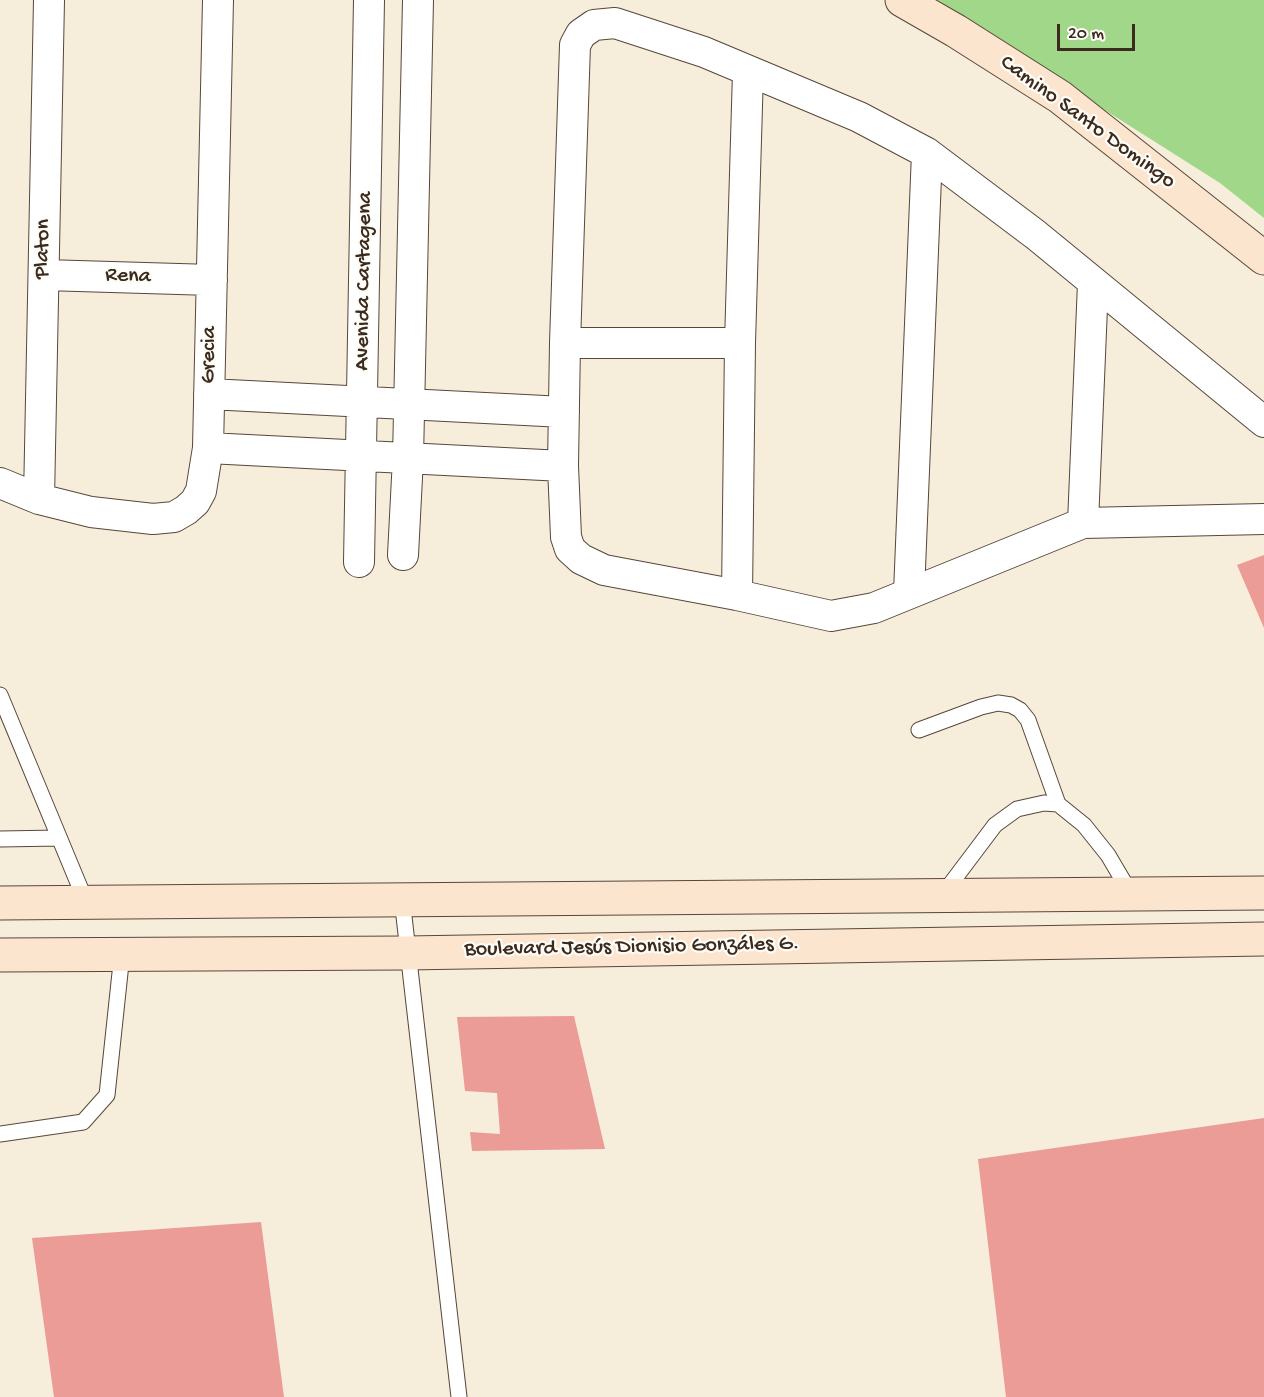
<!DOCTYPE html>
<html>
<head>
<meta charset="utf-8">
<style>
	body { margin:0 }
	#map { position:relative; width:1264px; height:1397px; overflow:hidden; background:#f6eddb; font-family:"Gochi Hand",sans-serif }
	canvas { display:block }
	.scale { position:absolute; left:1057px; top:24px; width:78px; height:27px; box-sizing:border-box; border:3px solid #3b2a1e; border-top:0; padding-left:8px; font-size:18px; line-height:21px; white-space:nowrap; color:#3b2a1e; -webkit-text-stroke:4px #fdfcf7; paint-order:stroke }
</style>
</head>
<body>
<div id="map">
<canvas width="1264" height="1397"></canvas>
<div class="scale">20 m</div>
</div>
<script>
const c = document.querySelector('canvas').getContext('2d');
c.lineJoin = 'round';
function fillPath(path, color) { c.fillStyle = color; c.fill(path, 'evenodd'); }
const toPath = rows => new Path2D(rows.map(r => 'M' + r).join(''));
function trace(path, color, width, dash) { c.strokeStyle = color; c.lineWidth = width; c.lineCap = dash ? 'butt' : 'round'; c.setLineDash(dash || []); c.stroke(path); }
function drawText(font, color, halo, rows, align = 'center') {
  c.font = font + ' "Gochi Hand",sans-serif'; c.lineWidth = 4.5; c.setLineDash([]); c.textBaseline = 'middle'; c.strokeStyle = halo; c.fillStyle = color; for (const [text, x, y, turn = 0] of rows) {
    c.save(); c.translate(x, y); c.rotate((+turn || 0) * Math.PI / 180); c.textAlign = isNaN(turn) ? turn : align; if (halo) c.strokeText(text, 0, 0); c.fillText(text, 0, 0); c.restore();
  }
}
fillPath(toPath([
	[931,0,1264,0,1264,218,1220,183]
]), '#a0d788');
fillPath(toPath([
	[1264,555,1264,628,1237,565],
	[574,1016,605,1149,472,1151,470,1132,500,1134,497,1093,465,1091,457,1017],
	[1264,1118,1264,1397,1006,1397,978,1159],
	[261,1222,284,1397,54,1397,32,1238]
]), '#eb9c97');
const lane = toPath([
	[0,695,86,902],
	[919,730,981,707,998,703,1011,705,1020,710,1028,720,1058,804],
	[0,839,59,838],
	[943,894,995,825,1017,809,1044,803,1058,804,1084,825,1108,855,1131,894],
	[402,899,459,1397],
	[0,1134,83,1122,107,1095,122,954]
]);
const street = toPath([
	[44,275,212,280],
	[565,343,740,343],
	[209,394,564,412],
	[1264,422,1036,235,927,153,859,117,704,52,615,23,594,25,581,34,575,45,565,343,563,466,566,537,570,549,581,559,604,570,737,595,831,616,874,608,1083,523,1264,519],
	[208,448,563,466],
	[0,483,39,499,91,512,153,519,174,517,186,510,195,502,201,491,208,448,218,0],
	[39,499,49,0],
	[1083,523,1093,283],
	[403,555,408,458,418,0],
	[359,562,369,0],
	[909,593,927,153],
	[737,595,740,343,748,72]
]);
const secondary = toPath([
	[902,0,956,31,1060,97,1264,258],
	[0,903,1264,893],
	[0,955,406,953,1264,939]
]);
trace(lane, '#57473a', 17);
trace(street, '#57473a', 32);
trace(secondary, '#57473a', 35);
trace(lane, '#fff', 15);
trace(street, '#fff', 30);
trace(secondary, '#fce5cf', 33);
drawText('22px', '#3b2a1e', '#fdfcf7', [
	["Camino Santo Domingo",1087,123,36],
	["Platon",44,249,-89],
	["Rena",128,277,2],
	["Avenida Cartagena",365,281,-89],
	["Grecia",210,355,-89],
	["Boulevard Jesús Dionisio Gonzáles G.",632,948,-1]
]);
</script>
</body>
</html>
